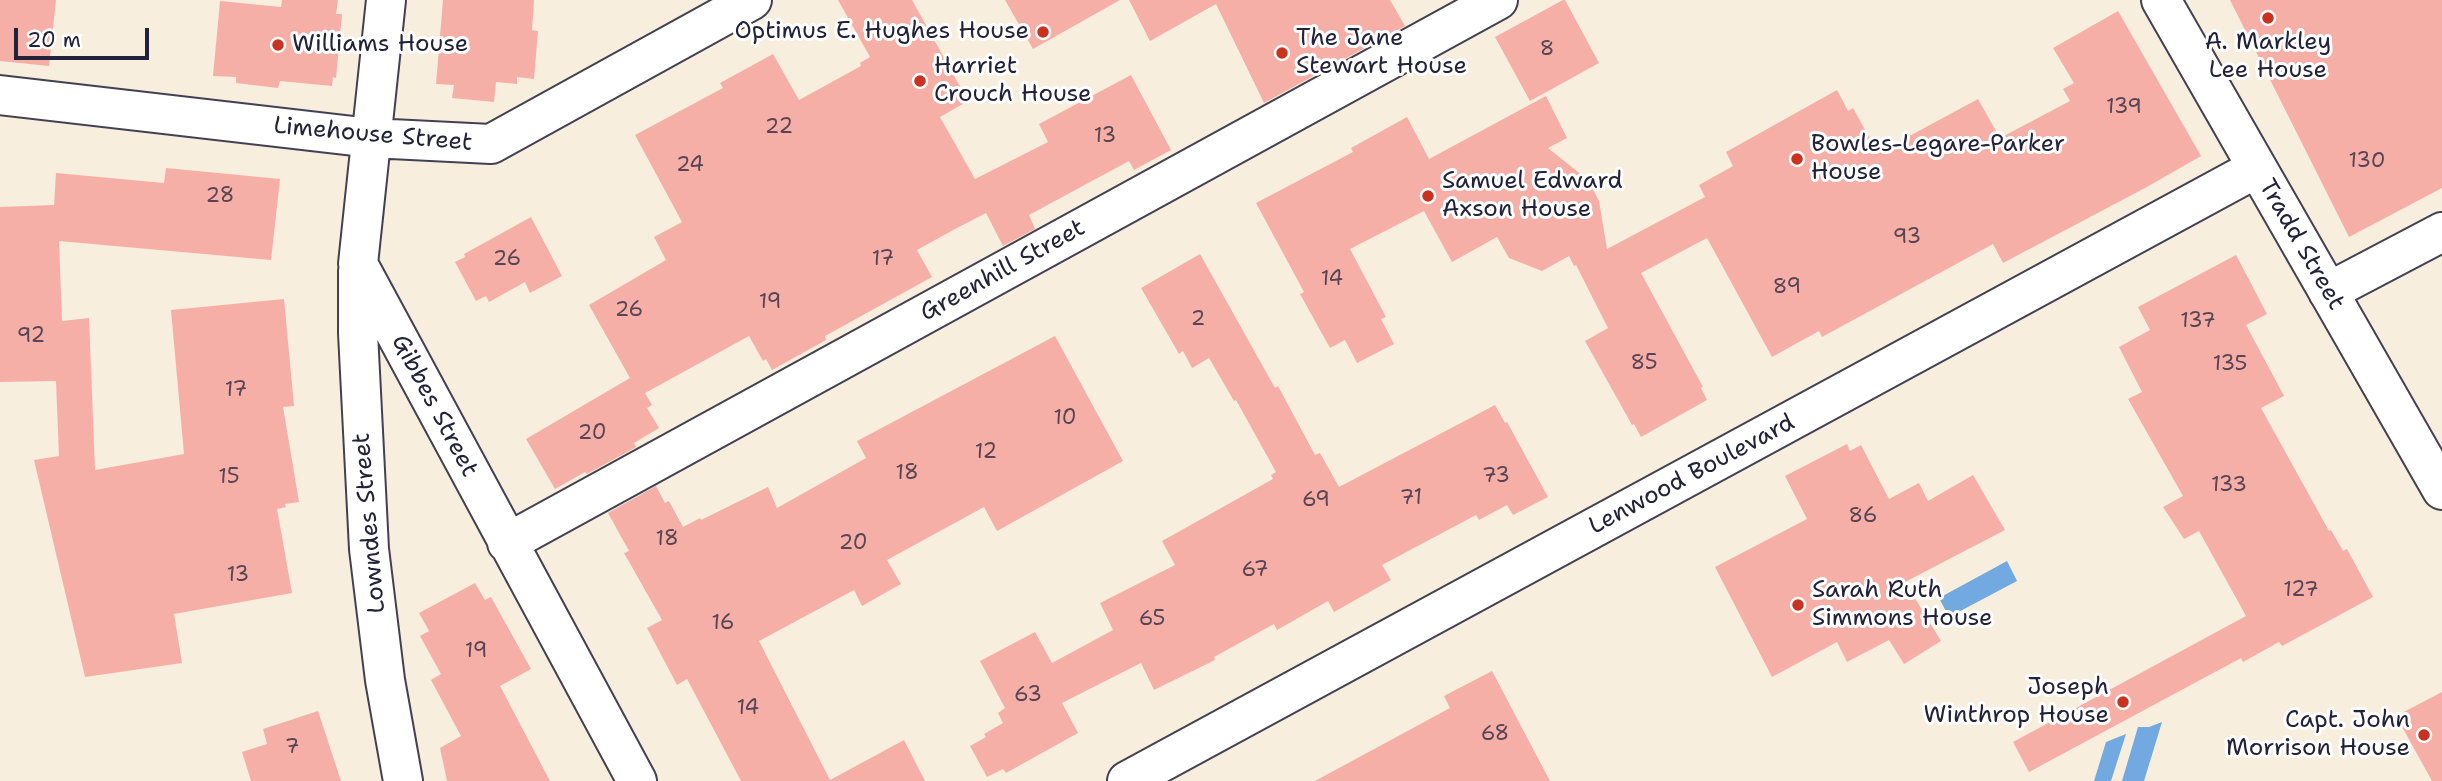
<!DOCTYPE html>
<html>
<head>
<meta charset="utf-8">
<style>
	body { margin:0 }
	#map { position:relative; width:2442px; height:781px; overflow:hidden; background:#f7eedd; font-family:"Shantell Sans",sans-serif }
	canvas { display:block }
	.scale { position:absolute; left:14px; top:28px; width:135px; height:32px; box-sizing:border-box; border:4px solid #22223b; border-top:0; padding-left:9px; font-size:21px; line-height:24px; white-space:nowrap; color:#22223b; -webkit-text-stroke:5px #fff; paint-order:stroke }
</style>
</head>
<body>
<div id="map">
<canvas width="2442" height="781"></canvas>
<div class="scale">20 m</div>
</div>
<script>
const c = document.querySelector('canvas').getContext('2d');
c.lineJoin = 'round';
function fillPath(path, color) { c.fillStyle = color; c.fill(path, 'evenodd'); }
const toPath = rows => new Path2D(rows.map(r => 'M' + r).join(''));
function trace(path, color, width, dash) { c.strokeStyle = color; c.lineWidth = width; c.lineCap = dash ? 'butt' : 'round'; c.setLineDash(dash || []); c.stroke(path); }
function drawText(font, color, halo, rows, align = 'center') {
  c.font = font + ' "Shantell Sans",sans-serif'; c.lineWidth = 6; c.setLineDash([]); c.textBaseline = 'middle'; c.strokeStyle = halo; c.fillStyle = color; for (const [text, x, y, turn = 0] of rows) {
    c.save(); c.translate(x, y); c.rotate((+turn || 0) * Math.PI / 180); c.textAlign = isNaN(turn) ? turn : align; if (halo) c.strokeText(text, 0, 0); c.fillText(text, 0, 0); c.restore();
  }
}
fillPath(toPath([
	[2007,561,2017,581,1949,617,1939,598],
	[2162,722,2144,781,2122,781,2138,727,2149,727],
	[2126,734,2111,781,2094,781,2106,742]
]), '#71a9e0');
fillPath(toPath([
	[0,0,56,0,49,66,0,61],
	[282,0,338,0,336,14,342,14,336,78,333,77,332,86,280,81,278,88,236,83,236,77,213,76,220,1,281,7],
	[443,0,534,0,532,30,538,31,534,79,517,77,517,84,496,82,494,102,452,98,454,85,436,84],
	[838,0,912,0,968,101,940,117,975,179,1048,142,1039,124,1131,75,1171,150,1134,170,1129,161,1029,215,1035,229,1003,246,986,213,955,229,917,250,932,277,825,336,826,340,772,370,766,359,763,361,749,336,645,393,652,405,647,408,659,428,634,443,636,447,587,474,585,472,555,489,526,439,630,378,589,305,666,260,654,237,682,222,635,135,723,88,720,83,773,54,799,100,861,66,860,63,870,57],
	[1005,0,1120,0,1033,49],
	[1129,0,1390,0,1405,26,1264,103,1216,4,1150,41],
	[1563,0,1565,0,1599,63,1530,101,1495,37],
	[2230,0,2442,0,2442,188,2349,237],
	[2118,11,2201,156,2145,188,2003,263,1993,244,1822,337,1819,331,1772,357,1707,238,1641,273,1703,387,1701,388,1707,400,1641,437,1634,424,1632,425,1585,341,1608,328,1576,265,1574,266,1569,256,1542,271,1509,258,1497,237,1452,262,1424,211,1350,249,1386,317,1381,319,1394,344,1357,363,1345,340,1330,348,1300,294,1304,292,1256,203,1353,152,1351,148,1407,117,1429,159,1546,96,1567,138,1548,148,1588,180,1599,201,1607,249,1705,197,1699,185,1733,166,1726,152,1837,90,1848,111,1853,108,1878,153,1978,99,2000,138,2070,101,2063,89,2074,83,2053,48],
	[166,168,280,179,271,260,59,241,62,321,89,318,95,470,184,454,171,310,284,299,294,406,283,407,299,502,285,504,286,507,277,509,292,593,174,614,182,663,85,677,34,460,59,456,56,381,0,382,0,207,54,205,56,173,164,183],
	[531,217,562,276,530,293,525,282,489,302,486,296,476,301,455,262,465,257,464,254],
	[1200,254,1275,388,1278,386,1315,455,1320,453,1339,487,1495,405,1505,423,1507,422,1548,497,1513,515,1507,505,1479,520,1476,515,1382,565,1391,580,1334,612,1328,601,1277,630,1274,624,1214,657,1215,660,1154,690,1141,663,1062,703,1078,733,1006,773,1003,769,987,777,970,746,986,737,984,734,1003,723,998,713,1005,708,980,661,1035,632,1052,663,1113,630,1100,603,1175,565,1162,541,1273,479,1271,475,1276,472,1236,400,1234,401,1209,358,1192,368,1183,351,1179,354,1141,288],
	[2236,255,2267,314,2246,325,2284,396,2261,408,2329,531,2331,530,2343,551,2347,549,2373,597,2282,646,2279,642,2243,662,2241,658,2029,772,2013,742,2246,616,2199,531,2184,539,2163,507,2183,496,2128,399,2142,392,2119,347,2150,330,2138,307],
	[1055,336,1123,461,997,531,984,507,887,560,901,584,862,606,854,590,759,641,830,780,904,740,925,781,741,781,687,679,677,685,647,628,662,620,624,553,629,551,608,513,656,486,665,503,669,501,683,527,700,518,701,520,768,487,777,508,866,458,857,441],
	[1847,444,1850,451,1861,445,1889,499,1919,483,1928,501,1973,475,2005,530,1905,582,1941,641,1904,664,1889,640,1847,662,1837,642,1772,677,1715,567,1807,519,1785,476],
	[475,583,485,600,491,597,531,669,500,686,550,781,447,781,440,748,461,736,431,680,441,674,420,636,429,631,419,613],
	[1492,671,1550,781,1315,781,1450,708,1444,696],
	[2442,692,2442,781,2432,781,2396,716],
	[318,711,341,781,251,781,242,752,267,744,263,729]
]), '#f6afa7');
const minor = toPath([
	[386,0,358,264,637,781],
	[2161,0,2442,490],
	[0,95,371,138,491,144,752,0],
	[358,271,358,333,369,549,385,680,403,781],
	[2328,292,2442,232],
	[507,543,1498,0],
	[1127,781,2257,168]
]);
trace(minor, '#424153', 42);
trace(minor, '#fff', 38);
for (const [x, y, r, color] of [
	[2268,18,7,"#c8321e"],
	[1043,32,7,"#c8321e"],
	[278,45,7,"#c8321e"],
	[1282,53,7,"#c8321e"],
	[920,81,7,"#c8321e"],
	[1797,159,7,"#c8321e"],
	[1428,196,7,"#c8321e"],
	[1798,605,7,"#c8321e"],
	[2123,702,7,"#c8321e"],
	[2424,735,7,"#c8321e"]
]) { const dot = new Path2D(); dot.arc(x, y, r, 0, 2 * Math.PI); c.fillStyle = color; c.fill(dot); trace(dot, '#fff', 2.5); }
drawText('21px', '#574556', null, [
	["8",1547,50],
	["139",2124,108],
	["22",779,128],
	["13",1105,137],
	["130",2367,162],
	["24",690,166],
	["28",220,197],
	["93",1907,238],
	["26",507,260],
	["17",883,260],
	["14",1332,280],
	["89",1787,288],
	["19",770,303],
	["26",629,311],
	["2",1198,320],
	["137",2198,322],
	["92",31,337],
	["85",1644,364],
	["135",2230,365],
	["17",236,391],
	["10",1065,419],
	["20",592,434],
	["12",986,453],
	["18",907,474],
	["73",1496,477],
	["15",229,478],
	["133",2229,486],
	["71",1411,499],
	["69",1316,501],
	["86",1863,517],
	["18",667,540],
	["20",853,544],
	["67",1255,571],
	["13",238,576],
	["127",2301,591],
	["65",1152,620],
	["16",723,624],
	["19",476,652],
	["63",1028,696],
	["14",748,709],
	["68",1495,735],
	["7",292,748]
]);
drawText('24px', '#22223b', '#fff', [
	["Optimus E. Hughes House",1029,32,"right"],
	["The Jane",1296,39],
	["Stewart House",1296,67],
	["A. Markley",2268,43,"center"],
	["Lee House",2268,71,"center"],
	["Williams House",292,45],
	["Harriet",934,67],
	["Crouch House",934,95],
	["Bowles-Legare-Parker",1811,145],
	["House",1811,173],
	["Samuel Edward",1442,182],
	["Axson House",1442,210],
	["Sarah Ruth",1812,591],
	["Simmons House",1812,619],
	["Joseph",2109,688,"right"],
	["Winthrop House",2109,716,"right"],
	["Capt. John",2410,721,"right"],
	["Morrison House",2410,749,"right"]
], 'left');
drawText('24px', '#22223b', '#fff', [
	["Limehouse Street",373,135,5],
	["Tradd Street",2301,245,60],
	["Greenhill Street",1003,271,-29],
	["Gibbes Street",434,406,62],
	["Lenwood Boulevard",1692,475,-28],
	["Lowndes Street",370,523,-95]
]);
</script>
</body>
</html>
